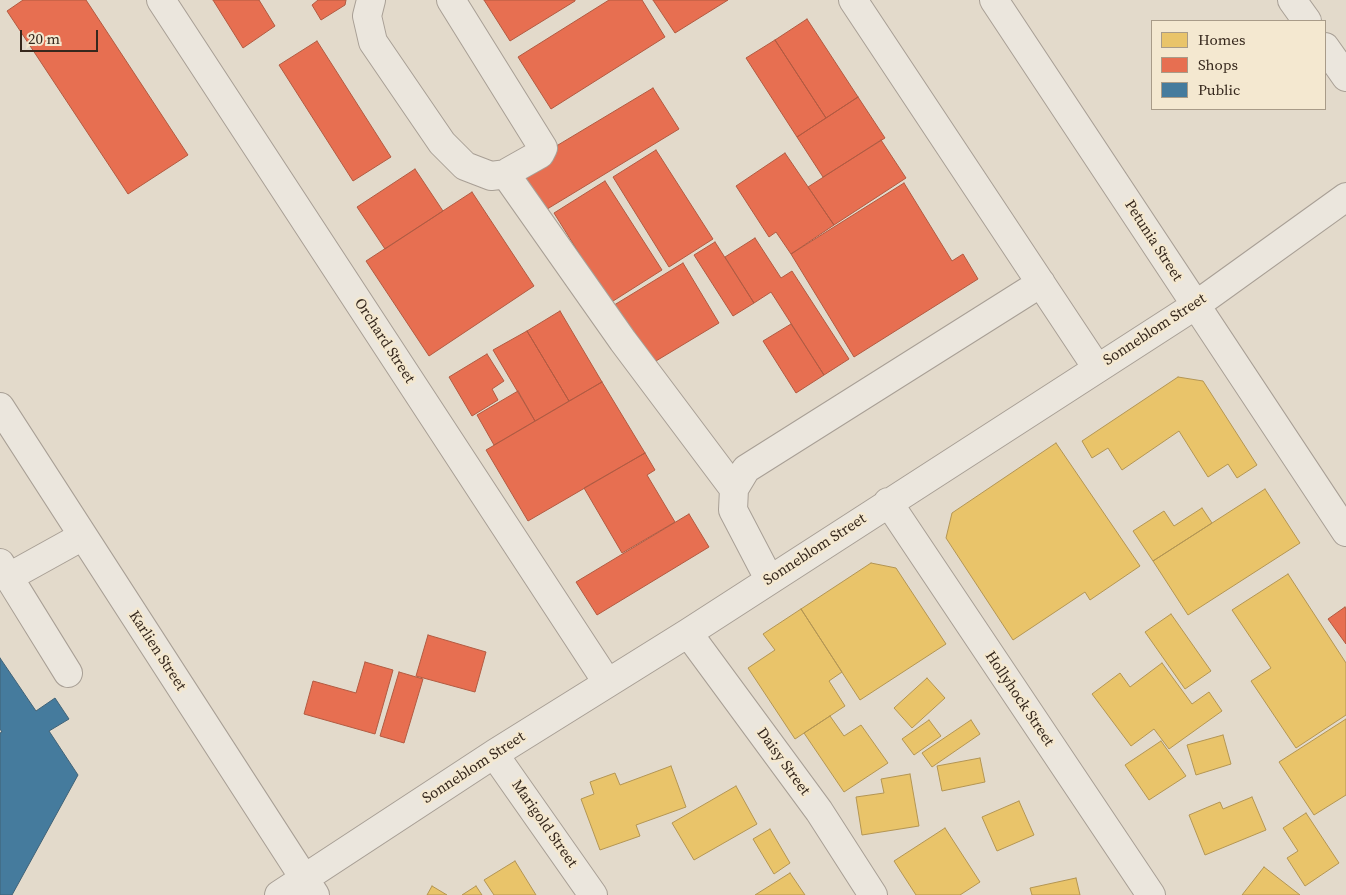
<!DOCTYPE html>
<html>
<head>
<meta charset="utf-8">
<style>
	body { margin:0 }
	#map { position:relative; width:1346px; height:895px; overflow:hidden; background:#e3dacb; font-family:"Source Serif 4",serif }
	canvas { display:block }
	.legend { position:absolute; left:1151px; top:20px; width:175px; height:90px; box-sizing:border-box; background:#f4e8d0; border:1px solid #a89b88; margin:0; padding:6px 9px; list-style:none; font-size:15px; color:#36281d }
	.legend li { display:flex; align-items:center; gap:10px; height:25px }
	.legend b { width:25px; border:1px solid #a89b88 }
	.scale { position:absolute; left:20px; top:30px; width:78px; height:22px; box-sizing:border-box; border:2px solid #36281d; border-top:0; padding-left:6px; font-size:15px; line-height:18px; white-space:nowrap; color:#36281d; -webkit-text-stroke:4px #f4e8d0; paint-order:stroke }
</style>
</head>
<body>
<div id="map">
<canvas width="1346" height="895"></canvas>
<ul class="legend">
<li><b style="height:14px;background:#e9c46a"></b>Homes</li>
<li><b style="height:14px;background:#e76f51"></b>Shops</li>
<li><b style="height:14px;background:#457b9d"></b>Public</li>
</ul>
<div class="scale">20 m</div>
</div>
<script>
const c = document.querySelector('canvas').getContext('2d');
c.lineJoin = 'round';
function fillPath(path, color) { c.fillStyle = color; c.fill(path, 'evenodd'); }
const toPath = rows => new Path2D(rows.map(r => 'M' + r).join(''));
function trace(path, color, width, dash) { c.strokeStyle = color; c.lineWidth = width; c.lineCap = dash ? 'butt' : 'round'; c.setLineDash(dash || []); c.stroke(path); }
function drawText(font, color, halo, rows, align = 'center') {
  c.font = font + ' "Source Serif 4",serif'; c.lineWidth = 5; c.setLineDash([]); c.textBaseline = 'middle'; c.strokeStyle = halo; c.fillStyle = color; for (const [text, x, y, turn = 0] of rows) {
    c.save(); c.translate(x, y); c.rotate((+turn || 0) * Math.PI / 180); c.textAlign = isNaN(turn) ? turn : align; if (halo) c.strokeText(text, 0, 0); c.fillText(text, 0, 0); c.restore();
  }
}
const homes = toPath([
	[1178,377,1203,381,1257,465,1237,478,1228,464,1208,477,1179,431,1122,470,1108,448,1092,458,1082,441,1178,377],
	[1056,443,1140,566,1090,600,1085,592,1013,640,946,538,952,513,1056,443],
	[1265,489,1300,543,1188,615,1153,561,1265,489],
	[1202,508,1212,523,1153,561,1133,531,1164,511,1174,526,1202,508],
	[871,563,896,568,946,644,860,700,801,609,871,563],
	[1288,574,1346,663,1346,715,1296,748,1251,681,1271,668,1232,610,1288,574],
	[801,609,842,672,829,681,845,706,795,739,748,668,775,650,763,634,801,609],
	[1171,614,1211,671,1185,689,1145,632,1171,614],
	[1162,663,1192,704,1209,692,1222,711,1169,749,1154,729,1131,746,1092,694,1120,673,1130,687,1162,663],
	[927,678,945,698,912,728,894,708,927,678],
	[830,716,844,736,861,725,888,763,844,792,804,733,830,716],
	[1346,719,1346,795,1314,815,1279,762,1346,719],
	[929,720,941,736,914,755,902,739,929,720],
	[971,720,980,734,932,767,922,753,971,720],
	[1223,735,1231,764,1196,775,1187,745,1223,735],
	[1161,741,1186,776,1149,800,1125,765,1161,741],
	[980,758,985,782,942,791,937,766,980,758],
	[671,766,686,807,636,825,640,836,600,850,581,799,594,794,590,782,615,773,620,785,671,766],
	[910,774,919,826,862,835,856,797,884,793,881,779,910,774],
	[736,786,757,824,694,860,672,823,736,786],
	[1252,797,1266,830,1205,855,1189,815,1220,802,1223,809,1252,797],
	[1019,801,1034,835,997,851,982,817,1019,801],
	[1306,813,1339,863,1305,886,1287,858,1298,851,1283,828,1306,813],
	[945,828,980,882,960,895,916,895,894,861,945,828],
	[770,829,790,863,774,874,753,839,770,829],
	[515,861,536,895,494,895,484,880,515,861],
	[1264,867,1300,895,1242,895,1264,867],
	[790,873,805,895,755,895,790,873],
	[1076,878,1080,895,1032,895,1030,888,1076,878],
	[432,886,447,895,427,895,432,886],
	[476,886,482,895,462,895,476,886]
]);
fillPath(homes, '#e9c46a');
trace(homes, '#b39553', 1);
const shops = toPath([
	[23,0,86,0,188,155,128,194,7,11,23,0],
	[213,0,259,0,275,26,243,48,213,0],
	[318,0,346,0,345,5,321,20,312,5,318,0],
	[484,0,575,0,575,1,510,41,484,0],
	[609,0,642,0,665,37,551,109,518,57,609,0],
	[653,0,728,0,675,33,653,0],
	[807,19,858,97,826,118,775,40,807,19],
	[775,40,826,118,797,137,746,58,775,40],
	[317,41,391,157,353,181,279,65,317,41],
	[653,88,679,129,539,214,513,172,653,88],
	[858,97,885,138,823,177,797,137,858,97],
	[881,140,906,178,834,225,808,187,881,140],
	[656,150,713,239,669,267,613,177,656,150],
	[785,153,834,225,791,254,776,232,769,237,736,186,785,153],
	[415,169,443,211,385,249,357,207,415,169],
	[605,181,662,270,610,303,554,213,605,181],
	[904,183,952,261,963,254,978,279,854,357,791,254,904,183],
	[472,192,534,286,429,356,366,261,472,192],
	[755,238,781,278,792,271,849,359,824,375,771,292,754,303,725,257,755,238],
	[715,242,754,303,733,316,694,255,715,242],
	[683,263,719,323,641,370,606,310,683,263],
	[560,311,602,382,569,401,527,331,560,311],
	[791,324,824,375,796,393,763,341,791,324],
	[527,331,569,401,535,421,493,350,527,331],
	[487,354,504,381,492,389,498,400,472,416,449,377,487,354],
	[602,382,645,453,528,521,486,450,602,382],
	[518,391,535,421,494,445,477,415,518,391],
	[645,453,655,470,647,475,675,522,622,553,584,488,645,453],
	[689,514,709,547,597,615,576,582,689,514],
	[1345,607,1346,609,1346,644,1328,619,1345,607],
	[428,635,486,652,475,692,416,676,428,635],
	[365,662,393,670,375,734,304,714,313,681,356,693,365,662],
	[399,672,423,679,404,743,380,736,399,672]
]);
fillPath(shops, '#e76f51');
trace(shops, '#b25a41', 1);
const public = toPath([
	[0,658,36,711,55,698,69,719,49,731,78,775,12,895,0,895,0,733,2,732,0,729,0,658]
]);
fillPath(public, '#457b9d');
trace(public, '#406277', 1);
const minor = toPath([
	[161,0,607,682],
	[371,0,367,16,373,42,442,143,465,166,491,176,507,174],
	[451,0,543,148,540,154,508,172,509,179,623,341,734,489],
	[853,0,1097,368],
	[994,0,1346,532],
	[1292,0,1307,21],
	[1325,47,1346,77],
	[0,407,315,895],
	[888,502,1151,895],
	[0,563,68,673],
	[9,577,83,536],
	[769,579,733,510,734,489,746,469,1041,283],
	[688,633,819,811,873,895],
	[494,754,593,895],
	[279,895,494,754,688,633,1196,305,1346,197]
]);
trace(minor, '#a89f95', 30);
trace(minor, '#ebe6dd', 28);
drawText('15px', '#36281d', '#f4e8d0', [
	["Petunia Street",1153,241,57],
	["Sonneblom Street",1155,330,-33],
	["Orchard Street",384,341,57],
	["Sonneblom Street",815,550,-33],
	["Karlien Street",157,651,57],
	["Hollyhock Street",1019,699,56],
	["Daisy Street",783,762,54],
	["Sonneblom Street",474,768,-33],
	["Marigold Street",544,824,55]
]);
</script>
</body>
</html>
